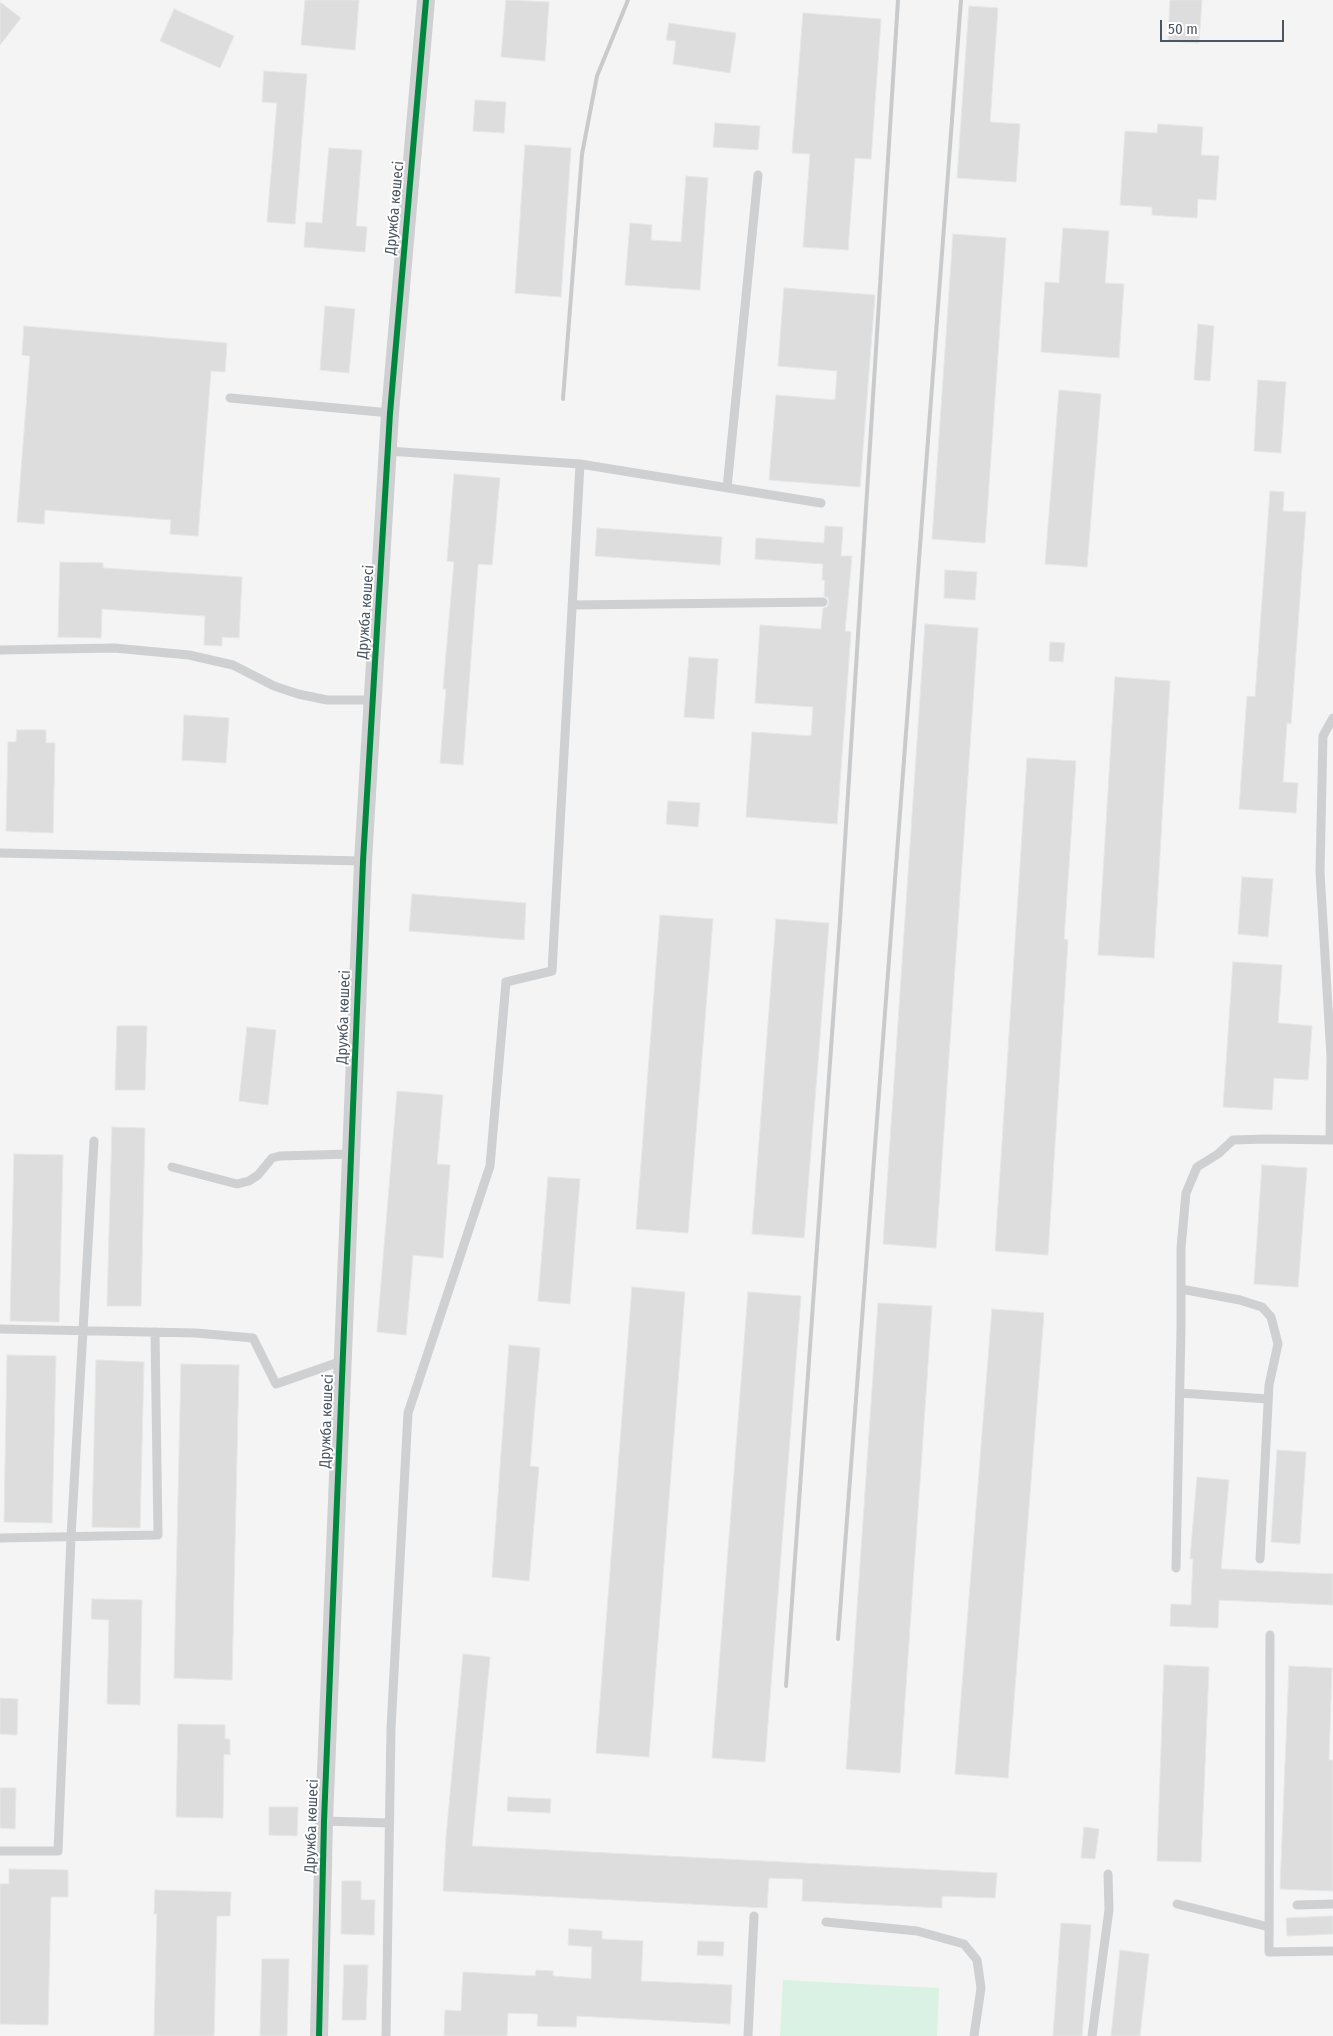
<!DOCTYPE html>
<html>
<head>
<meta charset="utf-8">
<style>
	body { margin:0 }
	#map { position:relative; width:1333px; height:2036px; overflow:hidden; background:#f4f4f4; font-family:"Fira Sans Condensed",sans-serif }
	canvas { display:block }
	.scale { position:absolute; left:1160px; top:20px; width:124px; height:22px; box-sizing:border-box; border:2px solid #4a5661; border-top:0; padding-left:6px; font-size:15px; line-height:18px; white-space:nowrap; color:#4a5661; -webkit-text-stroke:4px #fff; paint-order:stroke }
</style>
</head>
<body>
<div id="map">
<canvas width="1333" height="2036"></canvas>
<div class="scale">50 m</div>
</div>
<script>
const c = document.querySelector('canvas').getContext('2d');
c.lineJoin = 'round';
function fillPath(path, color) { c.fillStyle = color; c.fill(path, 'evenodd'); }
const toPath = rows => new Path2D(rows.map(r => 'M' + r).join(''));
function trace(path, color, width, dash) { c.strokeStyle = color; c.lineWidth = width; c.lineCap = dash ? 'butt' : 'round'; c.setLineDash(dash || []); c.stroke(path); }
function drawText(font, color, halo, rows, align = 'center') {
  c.font = font + ' "Fira Sans Condensed",sans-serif'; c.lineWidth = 4; c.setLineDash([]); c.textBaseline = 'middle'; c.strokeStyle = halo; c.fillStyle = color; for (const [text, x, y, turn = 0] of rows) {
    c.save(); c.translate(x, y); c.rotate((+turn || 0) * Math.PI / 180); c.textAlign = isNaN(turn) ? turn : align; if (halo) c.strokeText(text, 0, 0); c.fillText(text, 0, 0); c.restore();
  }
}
fillPath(toPath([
	[783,1980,939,1988,937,2036,780,2036]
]), '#d9f2e3');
const building = toPath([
	[305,0,359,0,355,50,301,45,305,0],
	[506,0,549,2,545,61,501,57,506,0],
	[1170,0,1202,0,1199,43,1168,41,1170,0],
	[0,2,21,18,0,45,0,2],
	[969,6,998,8,990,122,1020,124,1016,182,957,178,969,6],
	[174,9,234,36,220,68,160,41,174,9],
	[803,13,881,19,871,159,855,158,848,250,803,247,810,154,792,153,803,13],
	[669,23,736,33,730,73,673,64,676,41,666,40,669,23],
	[264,71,307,74,295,224,267,222,277,103,262,102,264,71],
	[475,100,506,102,504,133,473,131,475,100],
	[715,123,760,126,758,150,713,147,715,123],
	[1158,124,1203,127,1201,155,1219,156,1216,200,1198,199,1197,218,1152,215,1152,207,1120,205,1125,131,1157,133,1158,124],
	[525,145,571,148,561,297,515,293,525,145],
	[329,148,362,150,356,226,367,227,365,252,304,247,306,222,322,223,329,148],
	[686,176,708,178,700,290,625,285,630,223,652,225,651,240,681,242,686,176],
	[1063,228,1109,231,1105,283,1124,284,1119,358,1041,352,1045,282,1059,283,1063,228],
	[953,234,1006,238,985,543,932,539,953,234],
	[784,288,875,295,860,487,769,480,776,395,835,400,837,371,778,366,784,288],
	[325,306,355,309,349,373,320,370,325,306],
	[1198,324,1214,326,1210,381,1194,380,1198,324],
	[24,326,227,343,225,372,211,371,198,536,170,534,171,520,45,510,44,524,17,522,30,356,22,355,24,326],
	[1258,380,1286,382,1281,453,1254,451,1258,380],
	[1059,390,1101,394,1087,567,1045,564,1059,390],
	[454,474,500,478,492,565,478,564,463,765,440,763,446,689,443,689,454,562,447,561,454,474],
	[1270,491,1284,492,1283,511,1306,512,1291,724,1287,723,1283,782,1298,783,1296,813,1239,809,1247,696,1255,697,1270,491],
	[825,526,843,527,841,556,852,556,845,631,851,632,837,824,746,817,752,732,811,736,813,707,755,703,760,625,821,629,823,608,827,607,829,602,828,598,824,596,825,580,822,580,823,564,755,559,756,538,824,543,825,526],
	[597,528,722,537,720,565,595,556,597,528],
	[60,562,103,563,103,568,242,577,239,638,222,637,222,646,204,645,205,616,102,609,101,638,58,637,60,562],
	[945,570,977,572,975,600,944,598,945,570],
	[925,624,978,628,936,1248,883,1244,925,624],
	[1050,642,1065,643,1063,662,1049,661,1050,642],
	[689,657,718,659,714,719,684,717,689,657],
	[1115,677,1170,681,1154,958,1098,955,1115,677],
	[184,715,229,718,226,763,182,760,184,715],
	[17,730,46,730,46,743,55,743,53,833,6,831,8,742,16,742,17,730],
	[1027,758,1076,761,1064,939,1068,940,1048,1255,995,1251,1027,758],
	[668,801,700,803,698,827,666,824,668,801],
	[1242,877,1273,879,1268,937,1238,934,1242,877],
	[412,894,526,903,524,940,409,931,412,894],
	[660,915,713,919,688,1233,636,1229,660,915],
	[776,919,829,923,804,1238,752,1234,776,919],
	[1233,962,1282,965,1278,1023,1312,1026,1308,1080,1274,1078,1272,1110,1223,1107,1233,962],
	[117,1026,147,1026,145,1090,115,1090,117,1026],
	[247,1027,276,1030,268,1105,239,1101,247,1027],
	[397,1091,443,1095,437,1164,450,1165,443,1258,413,1255,406,1335,377,1332,397,1091],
	[112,1127,145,1128,141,1306,107,1306,112,1127],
	[14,1154,63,1155,59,1322,10,1321,14,1154],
	[1262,1165,1307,1168,1298,1287,1254,1284,1262,1165],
	[548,1177,580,1179,570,1304,538,1301,548,1177],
	[632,1287,685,1292,649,1757,596,1753,632,1287],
	[748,1292,801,1296,765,1762,712,1758,748,1292],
	[878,1303,932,1306,900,1773,846,1769,878,1303],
	[992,1309,1044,1313,1008,1778,955,1774,992,1309],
	[509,1345,540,1348,530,1466,539,1467,529,1581,492,1577,509,1345],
	[7,1355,56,1356,52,1523,4,1522,7,1355],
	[96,1360,144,1362,140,1528,92,1527,96,1360],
	[181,1364,239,1365,232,1680,174,1678,181,1364],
	[1277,1450,1306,1452,1300,1544,1271,1542,1277,1450],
	[1197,1477,1229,1480,1221,1569,1333,1574,1333,1605,1219,1600,1218,1628,1170,1626,1171,1604,1191,1605,1193,1559,1190,1559,1197,1477],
	[92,1599,142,1600,140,1705,107,1704,109,1620,91,1619,92,1599],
	[463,1654,490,1657,472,1846,997,1873,995,1898,942,1896,942,1908,802,1901,803,1879,769,1878,767,1908,443,1891,446,1838,463,1654],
	[1164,1665,1209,1667,1201,1862,1157,1861,1164,1665],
	[1289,1666,1332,1668,1329,1760,1333,1760,1333,1891,1280,1889,1289,1666],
	[0,1698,18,1699,17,1735,0,1734,0,1698],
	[178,1724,225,1725,225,1739,230,1739,230,1755,224,1754,223,1818,176,1817,178,1724],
	[0,1788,16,1788,15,1829,0,1828,0,1788],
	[508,1797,551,1799,550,1813,507,1811,508,1797],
	[269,1807,298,1807,297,1836,269,1835,269,1807],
	[1084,1827,1099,1829,1095,1859,1081,1858,1084,1827],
	[9,1869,68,1870,68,1897,51,1897,48,2025,0,2024,0,1884,9,1884,9,1869],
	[342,1881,361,1881,361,1900,375,1900,374,1935,341,1934,342,1881],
	[155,1890,231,1892,230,1916,217,1916,214,2036,154,2036,157,1914,154,1914,155,1890],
	[1333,1916,1333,1934,1287,1936,1286,1918,1333,1916],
	[1061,1923,1091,1925,1082,2036,1053,2036,1061,1923],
	[569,1929,602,1931,602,1939,643,1941,641,1981,732,1985,730,2024,577,2016,576,2027,537,2026,538,2014,508,2013,507,2036,444,2036,445,2010,461,2011,463,1972,535,1976,536,1970,553,1971,553,1976,591,1979,592,1947,568,1945,569,1929],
	[698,1941,724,1942,723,1956,697,1955,698,1941],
	[1120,1950,1149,1954,1140,2036,1111,2036,1120,1950],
	[262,1959,289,1959,287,2036,260,2036,262,1959],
	[344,1965,368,1965,366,2020,342,2020,344,1965]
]);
fillPath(building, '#ddddde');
trace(building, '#e5e6e7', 1);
trace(toPath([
	[230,398,390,413],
	[388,451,580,464,821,503],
	[727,488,758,175],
	[572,605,823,602],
	[0,650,114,648,189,655,233,665,274,686,298,694,327,700,373,700],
	[0,853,363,861],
	[1330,1140,1331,1057,1320,872,1323,736,1333,718],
	[172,1167,237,1184,249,1181,258,1175,272,1158,280,1156,351,1154],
	[1181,1289,1240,1300,1262,1307,1271,1317,1278,1344,1269,1385,1260,1559],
	[0,1329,196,1333,253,1338,276,1384,342,1361],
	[1180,1393,1268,1399],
	[0,1538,158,1535,155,1332],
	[1176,1568,1181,1328,1181,1248,1186,1193,1197,1167,1218,1154,1233,1140,1267,1139,1333,1140],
	[1270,1635,1269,1952,1333,1951],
	[324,1821,389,1823],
	[0,1851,58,1851,71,1537,94,1141],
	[1177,1904,1269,1927],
	[1297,1905,1333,1904],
	[826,1922,917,1931,964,1944,977,1960,981,1988,974,2036],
	[386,2036,391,1728,408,1413,490,1166,506,982,552,971,580,464],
	[748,2036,754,1916],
	[1092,2036,1109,1910,1108,1874]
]), '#ced0d2', 9);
trace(toPath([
	[319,2036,324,1821,363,861,390,413,426,0]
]), '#ced0d2', 18);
trace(toPath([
	[563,399,582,154,597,76,628,0],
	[838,1639,961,0],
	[786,1686,840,921,898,0]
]), '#c9cacc', 4);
trace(toPath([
	[319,2036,324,1821,363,861,390,413,426,0]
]), '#00873e', 6);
drawText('15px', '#4a5661', '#fff', [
	["Дружба көшесі",395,208,-85],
	["Дружба көшесі",366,612,-86],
	["Дружба көшесі",344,1017,-88],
	["Дружба көшесі",327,1421,-88],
	["Дружба көшесі",312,1826,-88]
]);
</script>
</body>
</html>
